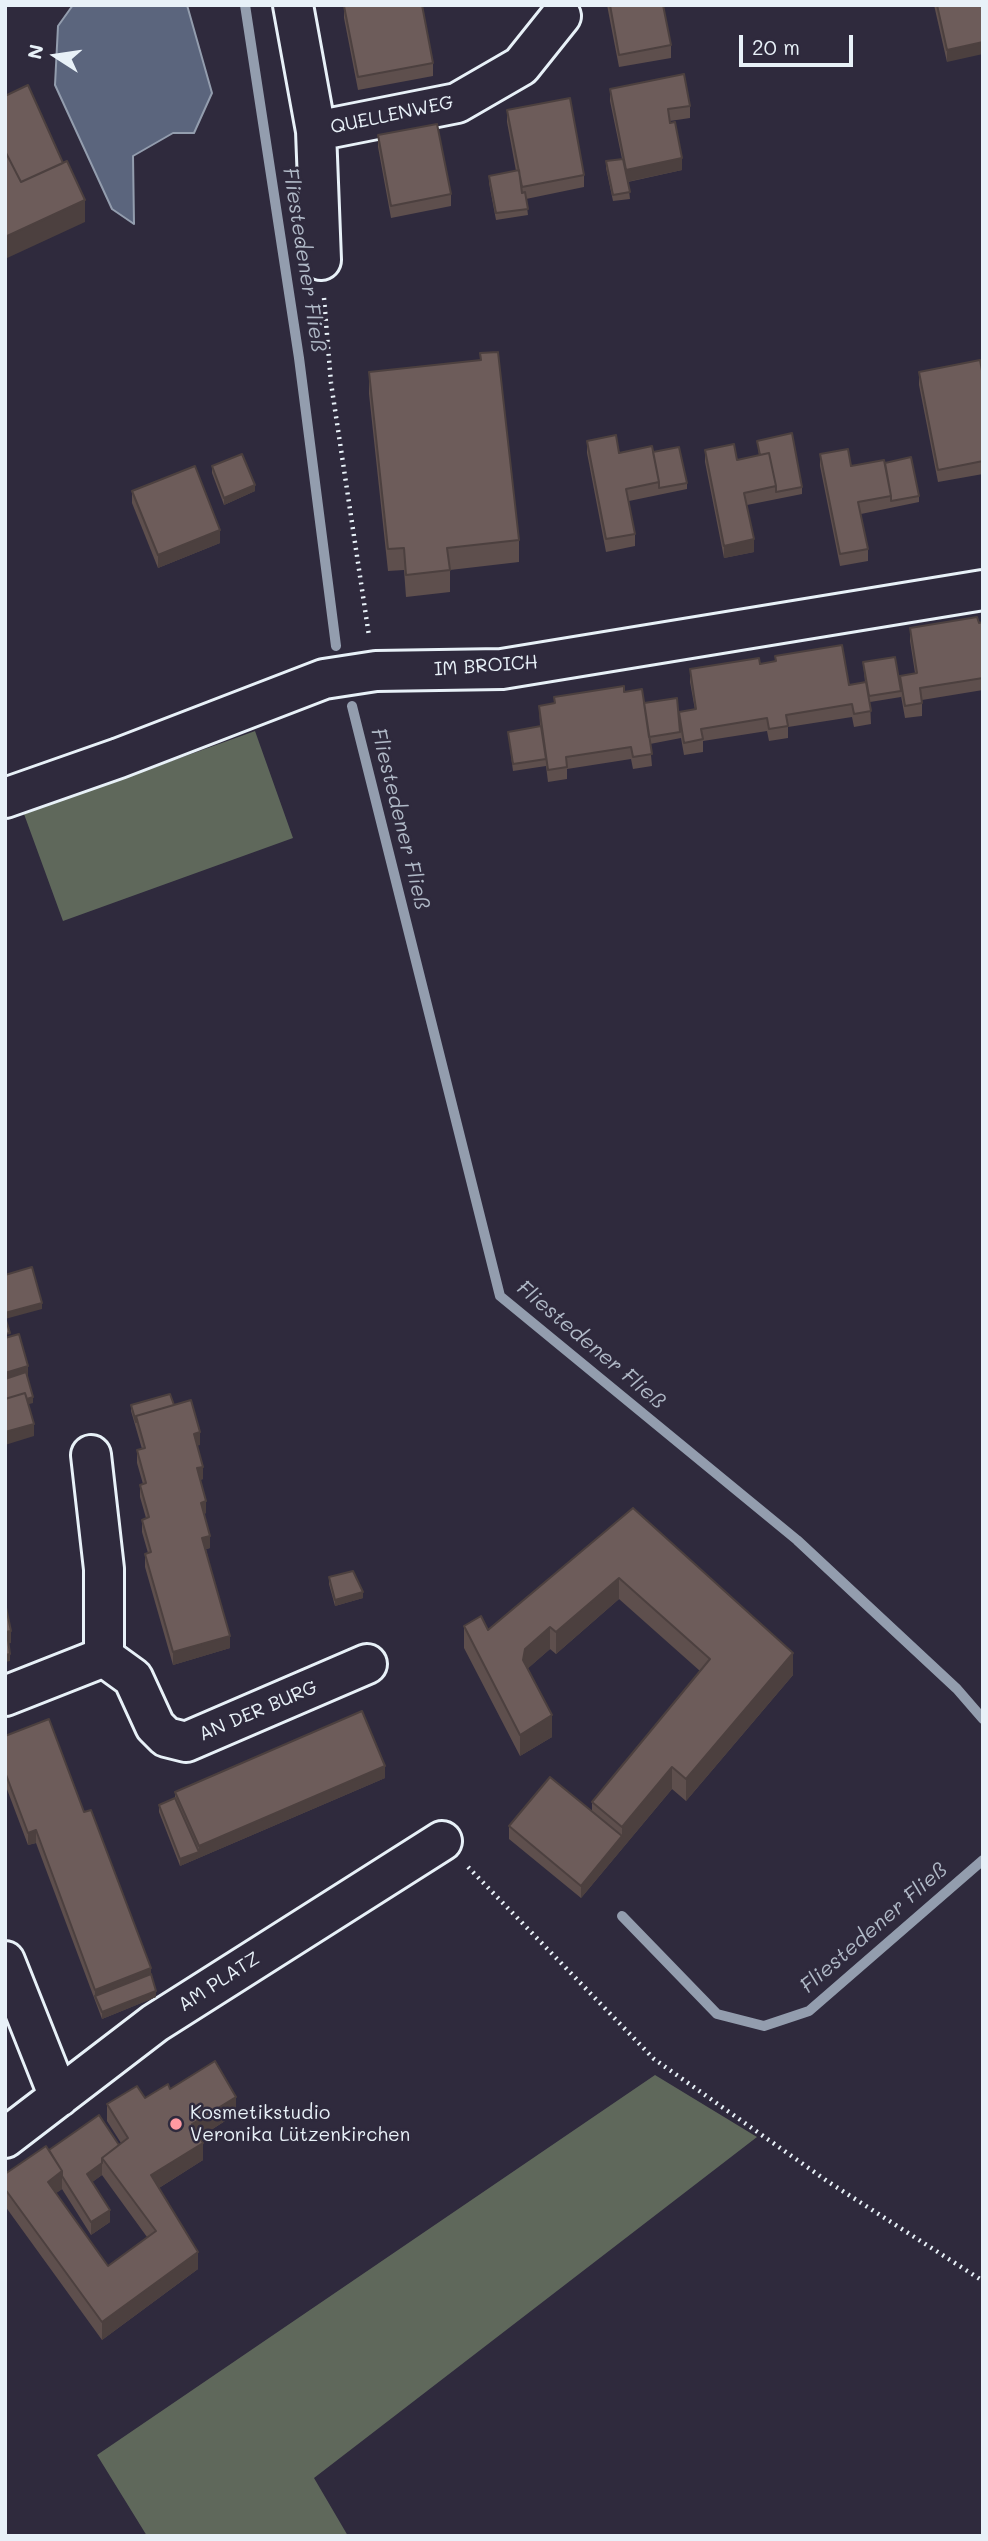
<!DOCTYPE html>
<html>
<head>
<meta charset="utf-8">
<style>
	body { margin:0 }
	#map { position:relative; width:988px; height:2541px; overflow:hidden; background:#2f2a3d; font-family:Mali,sans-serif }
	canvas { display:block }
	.frame { position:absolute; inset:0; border:7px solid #e8f1f8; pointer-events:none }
	.north { position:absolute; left:21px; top:21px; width:70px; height:70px; -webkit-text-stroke:5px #2f2a3d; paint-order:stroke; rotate:282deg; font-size:19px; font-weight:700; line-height:28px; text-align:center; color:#e8f1f8 }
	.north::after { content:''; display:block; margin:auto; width:24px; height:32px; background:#e8f1f8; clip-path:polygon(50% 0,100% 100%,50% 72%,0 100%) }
	.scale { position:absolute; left:739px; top:35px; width:114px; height:32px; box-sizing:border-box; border:4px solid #e8f1f8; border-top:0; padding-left:9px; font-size:21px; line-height:24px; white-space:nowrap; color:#e8f1f8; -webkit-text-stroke:5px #2f2a3d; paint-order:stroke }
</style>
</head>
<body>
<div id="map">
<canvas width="988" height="2541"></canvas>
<div class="frame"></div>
<div class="north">N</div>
<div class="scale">20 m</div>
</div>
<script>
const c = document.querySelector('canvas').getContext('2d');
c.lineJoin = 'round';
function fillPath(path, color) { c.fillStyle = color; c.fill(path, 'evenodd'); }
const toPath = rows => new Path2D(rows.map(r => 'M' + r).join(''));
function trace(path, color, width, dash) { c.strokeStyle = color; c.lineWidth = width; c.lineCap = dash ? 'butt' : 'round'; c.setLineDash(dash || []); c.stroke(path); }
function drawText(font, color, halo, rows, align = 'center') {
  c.font = font + ' Mali,sans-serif'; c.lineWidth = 5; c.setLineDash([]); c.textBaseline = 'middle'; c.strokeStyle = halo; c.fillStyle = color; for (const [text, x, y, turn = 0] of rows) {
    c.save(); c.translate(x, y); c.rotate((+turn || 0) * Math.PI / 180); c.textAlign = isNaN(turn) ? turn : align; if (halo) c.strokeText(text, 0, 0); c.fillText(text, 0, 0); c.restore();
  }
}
fillPath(toPath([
	[255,731,293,838,63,921,24,814],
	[655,2075,757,2137,314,2478,348,2536,147,2536,97,2455]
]), '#5f685b');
const water = toPath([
	[73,5,187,5,212,93,194,133,173,133,133,156,134,224,112,209,55,85,58,26,73,5]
]);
fillPath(water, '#5b657d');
trace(water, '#939dae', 2);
trace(toPath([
	[245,5,299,358,336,646],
	[352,706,500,1296,797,1540,957,1689,983,1719],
	[622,1916,717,2014,764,2026,809,2011,983,1860]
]), '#939dae', 10);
const minor = toPath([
	[293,5,316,131,321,260],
	[316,131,457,103,521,66,561,16],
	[5,798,119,758,324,679,376,671,502,669,983,590],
	[91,1455,104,1569,104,1657],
	[104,1657,133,1678,155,1726,166,1737,186,1742,367,1664],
	[5,1696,104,1657],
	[5,1961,59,2097],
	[5,2138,155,2023,442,1841]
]);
trace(minor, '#e8f1f8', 44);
trace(toPath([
	[324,298,331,383,369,636],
	[468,1867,654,2059,827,2181,983,2281]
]), '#e8f1f8', 4.5, [2, 5]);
trace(minor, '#2f2a3d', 38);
fillPath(toPath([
	[607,5,663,5,671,45,671,58,619,67],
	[934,5,983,5,947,62],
	[344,6,433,63,433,76,358,90,344,18],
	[610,89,690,106,690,118,670,121,682,170,628,182,630,199,613,201,606,168,606,161,622,159,610,101],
	[507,110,584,175,584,187,526,199,528,215,496,220,489,183,489,176,516,171,507,122],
	[378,135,451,194,451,206,391,218,378,147],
	[480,353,519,540,519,562,450,570,450,592,406,597,404,570,388,571,369,394,369,372,480,360],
	[919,372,983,376,983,474,938,482,919,385],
	[587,441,619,453,653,452,687,483,687,489,629,501,635,534,635,546,606,552,587,453],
	[757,441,802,487,802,494,747,505,754,552,724,558,705,462,705,450,737,460,759,455],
	[820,454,851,466,885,463,919,496,919,502,861,514,868,549,868,561,840,566,820,466],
	[212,466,255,491,224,505,212,473],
	[132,491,220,543,158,568,132,503],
	[983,622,983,690,922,700,922,716,905,718,901,696,901,697,870,702,871,724,854,727,852,717,788,727,788,738,769,741,767,731,703,741,703,752,684,755,681,738,650,744,652,766,633,769,631,759,567,769,567,779,548,782,546,766,513,771,508,732,540,726,539,706,554,703,554,697,624,692,644,703,679,714,695,710,690,682,690,669,760,664,775,661,775,656,849,685,865,682,863,662,900,683,900,676,915,673,910,641,910,628],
	[131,1405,174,1405,200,1445,197,1445,203,1479,200,1480,206,1513,204,1514,210,1548,206,1549,230,1648,173,1665,145,1567,145,1554,148,1553,142,1532,142,1520,146,1518,140,1497,140,1485,143,1484,137,1463,137,1450,142,1449,131,1411],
	[633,1508,793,1675,686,1801,672,1789,581,1898,509,1839,509,1826,592,1811,592,1802,700,1671,619,1599,556,1654,550,1649,527,1669,552,1737,520,1756,464,1648,464,1626,488,1630],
	[329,1577,363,1598,335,1606,329,1584],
	[5,1736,84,1812,151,1974,156,1997,102,2019,36,1843,28,1845,5,1784],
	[385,1778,180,1866,159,1812,159,1805,175,1798,175,1792],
	[170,2089,236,2114,200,2137,203,2160,159,2188,198,2269,102,2340,5,2206,5,2174,49,2150,119,2145,121,2143,107,2121,107,2104,145,2098],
	[102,2175,147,2237,108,2266,56,2193,62,2189,91,2235,110,2222,92,2182]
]), '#5e4f4d');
fillPath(toPath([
	[983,42,983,54,947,62,947,50],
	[682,158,682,170,626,182,626,170],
	[85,200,85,222,5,259,5,237],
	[255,485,255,491,224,505,224,498],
	[220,530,220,543,158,568,158,555],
	[754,539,754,552,724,558,724,546],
	[42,1303,42,1309,5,1319,5,1313],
	[28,1366,28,1378,5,1385,5,1373],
	[33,1397,33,1403,5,1411,5,1405],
	[34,1424,34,1436,5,1445,5,1432],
	[200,1432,200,1445,194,1447,194,1434],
	[203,1467,203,1479,197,1481,197,1468],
	[206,1501,206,1513,201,1515,201,1503],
	[210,1536,210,1548,202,1550,202,1538],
	[619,1578,619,1599,556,1654,556,1632],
	[363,1592,363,1598,335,1606,335,1600],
	[550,1627,550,1649,525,1671,523,1660,525,1649],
	[11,1631,11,1643,5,1644,5,1632],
	[230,1636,230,1648,173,1665,173,1652],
	[793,1653,793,1675,686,1801,686,1779],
	[10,1654,10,1661,5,1662,5,1655],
	[552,1715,552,1737,520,1756,520,1735],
	[385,1766,385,1778,180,1866,180,1859,199,1852,199,1846],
	[672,1767,672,1789,581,1898,581,1886,622,1836,622,1827],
	[36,1830,36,1843,28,1845,28,1833],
	[151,1968,151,1980,95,1996,95,1990],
	[156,1991,156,1997,102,2019,102,2012],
	[236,2097,236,2114,192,2142,192,2124],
	[203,2143,203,2160,151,2193,151,2175],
	[102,2163,102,2175,87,2186,87,2174],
	[62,2171,62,2189,48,2199,48,2182],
	[110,2210,110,2222,91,2235,91,2222],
	[198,2252,198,2269,102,2340,102,2322]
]), '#4c403f');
const building = toPath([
	[422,5,433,63,358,77,344,6,422,5],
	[610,5,663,5,671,45,619,55,610,5],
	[937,5,983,5,983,42,947,50,937,5],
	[684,74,690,106,668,109,670,123,675,122,682,158,626,170,610,89,684,74],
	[28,85,63,163,21,182,5,151,5,96,28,85],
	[570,98,584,175,522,187,507,110,570,98],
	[437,124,451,194,391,206,378,135,437,124],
	[5,151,21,182,67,161,85,200,5,237,5,151],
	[623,159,630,192,613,195,606,161,623,159],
	[519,170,522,193,525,192,528,209,496,213,489,176,519,170],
	[498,352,519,540,447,548,450,570,406,575,404,548,388,549,369,372,481,360,480,353,498,352],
	[980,360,983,376,983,461,938,470,919,372,980,360],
	[792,433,802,487,776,492,776,486,769,453,760,455,757,441,792,433],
	[616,435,619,453,652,446,659,482,626,489,635,534,606,539,587,441,616,435],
	[734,444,737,460,769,453,776,486,744,493,754,539,724,546,705,450,734,444],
	[679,447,687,483,659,488,659,482,653,452,679,447],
	[848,449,851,466,884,460,891,496,858,502,868,549,840,554,820,454,848,449],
	[242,454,255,485,224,498,212,466,242,454],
	[911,457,919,496,891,501,891,496,885,463,911,457],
	[195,466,220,530,158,555,132,491,195,466],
	[977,617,979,623,983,622,983,678,920,688,922,703,905,706,900,676,917,673,910,628,977,617],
	[842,645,849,685,866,682,871,711,854,714,852,704,786,715,788,726,769,729,767,718,701,729,703,739,684,743,679,712,696,709,690,669,759,658,760,664,776,661,775,656,842,645],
	[895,657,901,691,869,696,863,662,895,657],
	[624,686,624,692,642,689,652,754,633,757,631,747,566,757,567,767,548,770,539,706,555,703,554,697,624,686],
	[677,698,680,732,649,737,644,703,677,698],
	[541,726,546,759,513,764,508,732,541,726],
	[32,1267,42,1303,5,1313,5,1275,32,1267],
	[5,1317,10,1333,5,1334,5,1317],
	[19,1334,28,1366,5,1373,5,1338,19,1334],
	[26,1372,33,1397,27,1399,25,1393,5,1399,5,1379,26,1372],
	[25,1393,34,1424,5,1432,5,1399,25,1393],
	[170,1394,174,1405,136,1416,136,1422,131,1405,170,1394],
	[191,1400,200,1432,194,1434,203,1467,197,1468,206,1501,201,1503,210,1536,202,1538,230,1636,173,1652,145,1554,151,1552,142,1520,149,1517,140,1485,146,1483,137,1450,145,1448,136,1416,191,1400],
	[633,1508,793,1653,686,1779,672,1767,622,1827,592,1802,710,1659,619,1578,556,1632,550,1627,525,1649,523,1660,552,1715,520,1735,464,1626,481,1616,488,1630,633,1508],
	[353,1571,363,1592,335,1600,329,1577,353,1571],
	[5,1603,11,1631,5,1632,5,1603],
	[5,1640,8,1640,10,1654,5,1655,5,1640],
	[362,1711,385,1766,199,1846,175,1792,362,1711],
	[49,1719,84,1812,91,1810,151,1968,95,1990,36,1830,28,1833,5,1772,5,1736,49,1719],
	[550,1777,622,1836,581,1886,509,1826,550,1777],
	[175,1798,199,1852,180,1859,159,1805,175,1798],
	[151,1974,156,1991,102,2012,95,1996,151,1974],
	[215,2061,236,2097,192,2124,203,2143,151,2175,198,2252,102,2322,5,2189,5,2174,46,2146,62,2171,48,2182,108,2266,156,2231,102,2158,128,2138,107,2104,137,2086,145,2098,168,2084,170,2089,215,2061],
	[99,2115,119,2145,102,2158,102,2163,87,2174,110,2210,91,2222,62,2176,62,2171,49,2150,99,2115]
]);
fillPath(building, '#6d5c5a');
trace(building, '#4c403f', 2);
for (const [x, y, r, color] of [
	[176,2124,7,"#ff9aa2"]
]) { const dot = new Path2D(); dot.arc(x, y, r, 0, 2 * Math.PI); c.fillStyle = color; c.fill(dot); trace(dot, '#2f2a3d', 2.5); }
drawText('19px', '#e8f1f8', '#2f2a3d', [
	["QUELLENWEG",392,115,-12],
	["IM BROICH",486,666,-4],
	["AN DER BURG",258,1711,-23],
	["AM PLATZ",219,1982,-33]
]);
drawText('19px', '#e8f1f8', '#2f2a3d', [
	["Kosmetikstudio",190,2113],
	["Veronika Lützenkirchen",190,2135]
], 'left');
drawText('italic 21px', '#b0b9c7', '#2f2a3d', [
	["Fliestedener Fließ",304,260,81],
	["Fliestedener Fließ",400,819,76],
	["Fliestedener Fließ",591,1345,40],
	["Fliestedener Fließ",874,1928,-41]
]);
</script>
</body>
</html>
